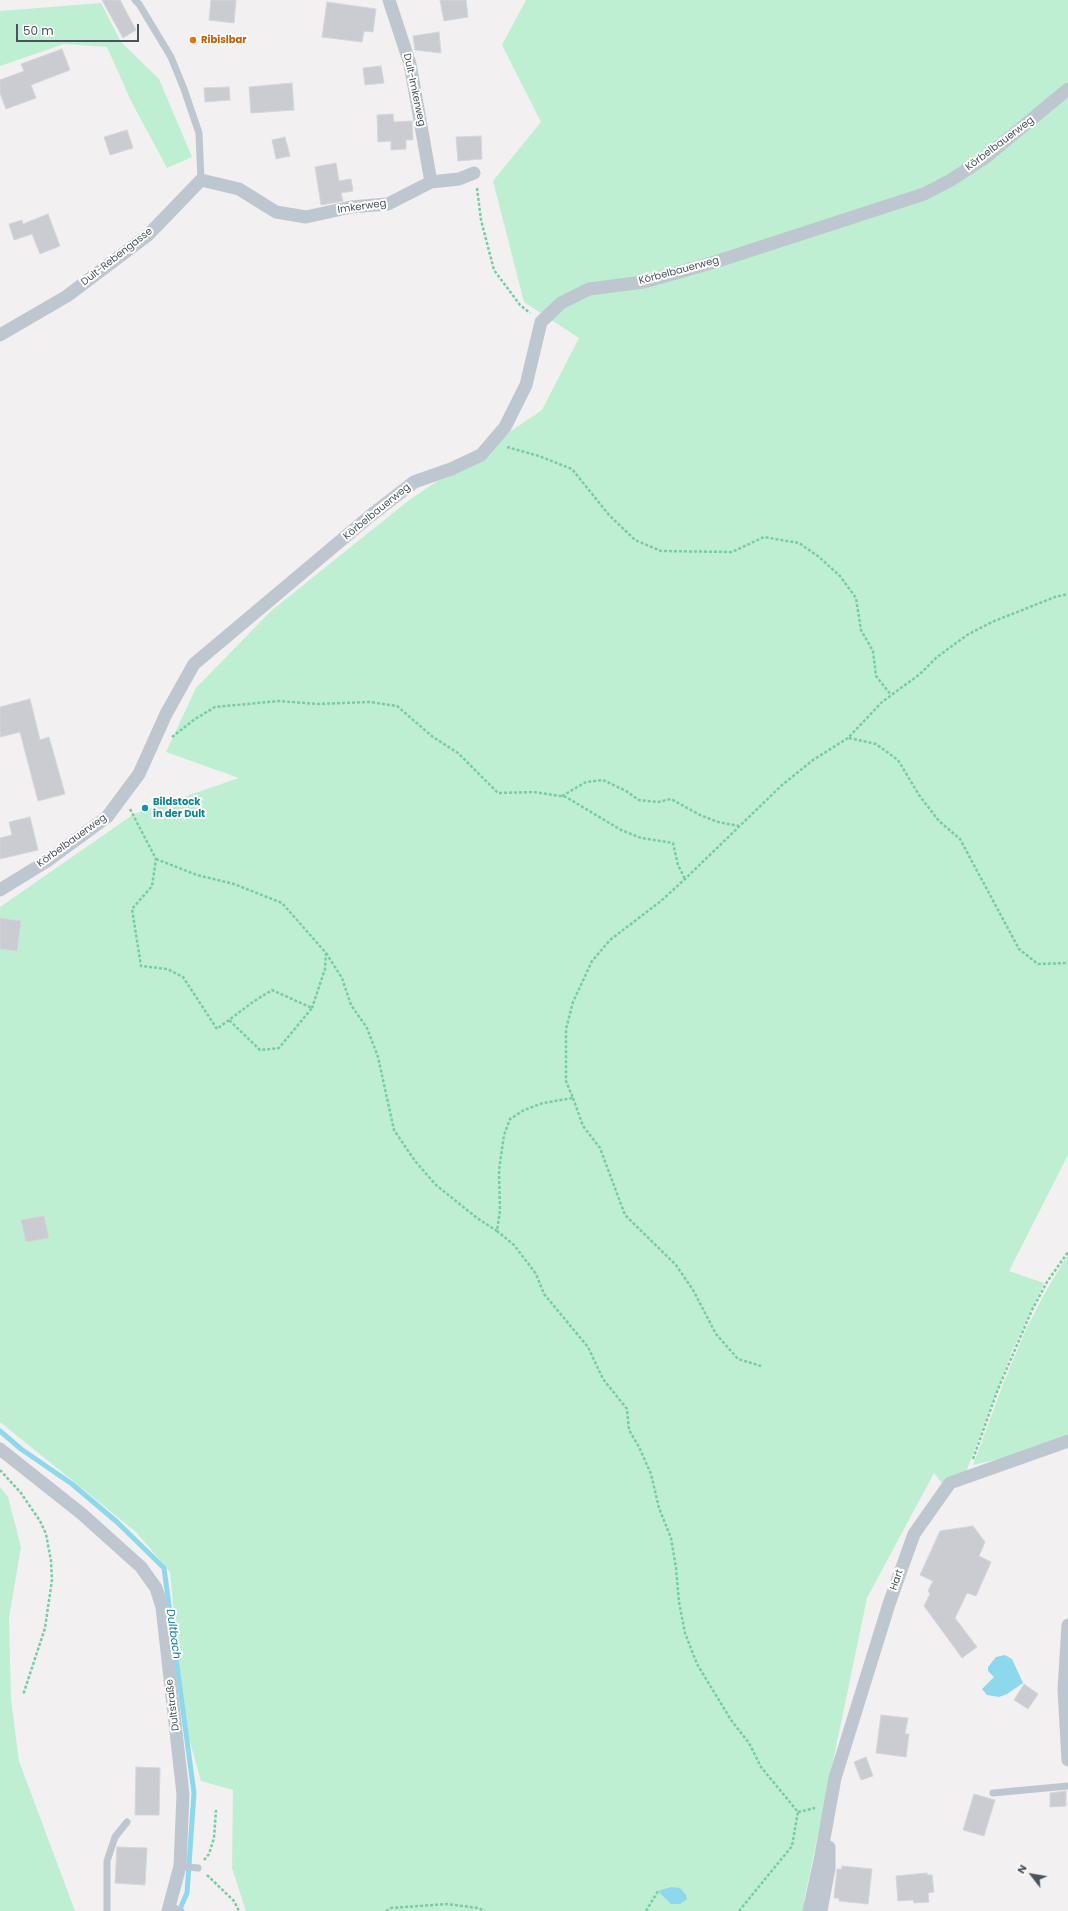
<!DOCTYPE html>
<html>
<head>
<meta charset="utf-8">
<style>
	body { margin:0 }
	#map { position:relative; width:1068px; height:1911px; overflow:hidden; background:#f2f0f0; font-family:Poppins,sans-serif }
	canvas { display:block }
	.north { position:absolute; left:1012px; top:1855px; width:40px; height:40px; -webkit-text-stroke:3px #fff; paint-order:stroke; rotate:301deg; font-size:11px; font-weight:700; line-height:16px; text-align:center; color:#48535d }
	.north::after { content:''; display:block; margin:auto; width:14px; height:18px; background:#48535d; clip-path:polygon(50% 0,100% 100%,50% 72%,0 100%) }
	.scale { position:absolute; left:16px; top:24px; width:123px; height:18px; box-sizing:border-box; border:2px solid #48535d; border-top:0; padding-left:5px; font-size:12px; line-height:14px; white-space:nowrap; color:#48535d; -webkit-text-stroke:3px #fff; paint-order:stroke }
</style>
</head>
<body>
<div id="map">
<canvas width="1068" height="1911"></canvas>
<div class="north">N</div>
<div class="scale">50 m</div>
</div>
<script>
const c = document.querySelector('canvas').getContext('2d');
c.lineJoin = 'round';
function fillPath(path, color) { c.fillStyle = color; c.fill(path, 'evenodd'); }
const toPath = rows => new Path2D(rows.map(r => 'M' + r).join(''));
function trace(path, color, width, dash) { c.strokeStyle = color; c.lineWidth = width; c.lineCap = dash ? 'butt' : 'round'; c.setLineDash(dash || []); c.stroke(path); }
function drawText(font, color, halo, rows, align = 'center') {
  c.font = font + ' Poppins,sans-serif'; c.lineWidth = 4; c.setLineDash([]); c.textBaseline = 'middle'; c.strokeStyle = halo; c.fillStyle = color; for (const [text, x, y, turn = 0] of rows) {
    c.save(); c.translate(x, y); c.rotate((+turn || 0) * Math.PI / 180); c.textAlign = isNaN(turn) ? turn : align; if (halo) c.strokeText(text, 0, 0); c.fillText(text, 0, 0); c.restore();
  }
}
fillPath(toPath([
	[526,0,1068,0,1068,1155,1009,1271,1044,1283,1012,1351,965,1475,944,1486,934,1473,867,1598,804,1901,804,1911,246,1911,232,1868,233,1790,201,1781,185,1724,170,1572,136,1532,0,1422,0,907,134,814,239,778,166,752,196,688,271,611,408,501,542,410,579,338,524,302,493,181,541,122,502,45],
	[101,3,121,42,159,79,192,157,167,168,131,101,107,47,64,44,0,66,0,11],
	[1068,1254,1068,1437,1025,1453,973,1465,1003,1384,1026,1329,1046,1291],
	[0,1487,8,1497,21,1547,9,1618,11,1699,19,1761,75,1911,0,1911]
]), '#bfefd2');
fillPath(toPath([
	[1005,1655,1012,1659,1023,1683,1007,1694,999,1697,987,1695,982,1689,994,1677,988,1671,988,1667,996,1657],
	[671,1887,680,1888,686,1895,687,1899,680,1904,671,1904,658,1891]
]), '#8dd8ec');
trace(toPath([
	[0,1431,21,1449,72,1484,117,1522,164,1568,194,1793,187,1893,179,1911]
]), '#8dd8ec', 5);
const building = toPath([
	[102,0,120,0,136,30,123,38,102,0],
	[211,0,236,0,234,23,209,20,211,0],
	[440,0,466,0,468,17,444,21,440,0],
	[327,2,376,9,373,32,364,31,362,42,322,37,327,2],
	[439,32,441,53,415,50,413,36,439,32],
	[62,49,70,70,31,85,36,98,6,109,0,93,0,80,24,71,21,64,62,49],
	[381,66,384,83,365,85,363,68,381,66],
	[292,83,294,110,251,113,249,87,292,83],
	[229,87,230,100,205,102,204,88,229,87],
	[393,114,394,122,412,121,413,140,406,140,406,149,391,150,391,141,378,142,377,115,393,114],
	[127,130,133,148,110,155,104,137,127,130],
	[481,136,482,159,458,161,456,137,481,136],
	[285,137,290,156,276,159,272,140,285,137],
	[336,163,339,181,351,179,353,191,341,193,343,201,321,205,315,167,336,163],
	[48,214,60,246,40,254,32,234,14,240,9,224,22,220,23,224,48,214],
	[30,699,40,740,49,737,65,794,38,801,20,732,0,737,0,707,30,699],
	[30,817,38,850,0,859,0,838,12,835,9,822,30,817],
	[0,918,21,921,17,951,0,949,0,918],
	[44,1216,49,1238,26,1242,21,1220,44,1216],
	[973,1526,985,1542,979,1556,991,1562,976,1596,967,1593,955,1618,977,1647,962,1658,924,1606,930,1594,928,1591,933,1581,920,1575,940,1531,973,1526],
	[1024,1684,1038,1694,1028,1709,1014,1700,1024,1684],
	[881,1715,908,1718,905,1734,909,1734,906,1757,876,1753,881,1715],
	[866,1757,873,1776,861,1780,854,1762,866,1757],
	[136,1767,160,1768,159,1815,135,1815,136,1767],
	[1066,1791,1066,1806,1050,1807,1050,1793,1066,1791],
	[974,1794,995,1800,984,1836,963,1830,974,1794],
	[117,1847,147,1848,145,1885,115,1883,117,1847],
	[842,1866,872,1869,868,1904,839,1901,839,1898,834,1898,837,1869,842,1869,842,1866],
	[927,1873,927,1875,932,1875,934,1892,928,1893,929,1902,914,1903,913,1900,898,1901,896,1876,927,1873]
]);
fillPath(building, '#caccd2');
trace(building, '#d4d6db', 1);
trace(toPath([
	[477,188,481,220,494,270,520,305,530,313],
	[507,447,539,456,572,469,609,515,635,540,661,551,732,552,764,537,799,543,819,557,840,576,856,598,861,630,873,651,876,676,891,695],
	[172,737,195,719,215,707,279,701,317,704,370,702,397,706,433,737,458,753,498,793,534,792,566,797,621,830,641,838,673,843,678,865,685,879],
	[849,738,876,744,898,760,919,795,939,821,960,839,1019,949,1038,964,1068,963],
	[562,796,586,782,603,780,626,791,639,800,658,802,671,799,700,815,718,822,739,826],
	[130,809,156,859,152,886,132,909,141,966,167,969,183,977,217,1029,253,1002,272,990,312,1008,279,1048,260,1050,229,1020],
	[156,859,197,875,234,884,282,903,326,953,325,969,312,1008],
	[326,953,342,978,351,1005,367,1028,378,1057,394,1130,415,1161,436,1185,477,1218,497,1231],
	[573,1098,583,1126,600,1148,625,1215,676,1265,693,1290,716,1334,738,1359,761,1366],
	[973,1459,998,1389,1032,1310,1047,1282,1068,1252],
	[0,1470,21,1493,40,1521,46,1534,51,1561,52,1580,45,1628,23,1695],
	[798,1812,815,1808],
	[204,1860,209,1854,214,1838,216,1810],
	[207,1875,234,1901,239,1911],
	[386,1911,391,1908,447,1904,478,1908,485,1911],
	[646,1911,658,1891],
	[739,1911,792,1846,798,1812,761,1767,749,1743,731,1720,697,1664,685,1633,679,1602,676,1568,671,1538,659,1508,651,1474,639,1447,629,1430,627,1409,603,1379,588,1347,544,1294,536,1274,514,1245,497,1231,500,1210,499,1170,504,1135,510,1119,524,1110,543,1103,573,1098,566,1081,566,1029,573,1002,592,961,610,940,661,901,685,879,782,785,813,760,848,738,882,702,920,674,937,657,967,635,992,622,1055,597,1068,594]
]), '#77cda3', 2.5, [3, 2]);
trace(toPath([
	[135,0,139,4,171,57,184,89,199,133,201,180],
	[993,1793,1068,1786],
	[180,1866,198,1868],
	[170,1906,181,1911],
	[107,1911,107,1861,115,1837,127,1822]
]), '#bec7cf', 7);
trace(toPath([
	[389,0,410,64,431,182],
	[0,335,67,296,148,235,201,180,239,189,276,212,306,217,351,207,388,204,431,182,459,179,474,173],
	[0,890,47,861,107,817,139,774,166,714,194,664,370,516,414,482,451,469,481,455,505,427,526,385,541,322,561,303,589,289,644,282,715,262,924,194,951,180,986,157,1068,89],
	[0,1449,82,1514,141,1567,156,1588,162,1607,183,1794,180,1866,168,1911],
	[1068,1625,1064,1690,1068,1760],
	[809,1911,821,1855,835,1778,889,1604,914,1534,950,1483,1068,1441],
	[821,1911,829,1868,829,1847]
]), '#bec7cf', 13);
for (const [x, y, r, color] of [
	[193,40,4,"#e8710a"],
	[145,808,4,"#0f9aa8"]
]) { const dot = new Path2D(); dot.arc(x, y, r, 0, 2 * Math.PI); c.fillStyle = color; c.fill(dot); trace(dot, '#fff', 1.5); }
drawText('bold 10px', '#c56008', '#fff', [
	["Ribislbar",201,40]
], 'left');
drawText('10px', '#48535d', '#fff', [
	["Dult-Imkerweg",414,90,78],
	["Körbelbauerweg",1000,144,-37],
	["Imkerweg",362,207,-8],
	["Dult-Rebengasse",117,257,-38],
	["Körbelbauerweg",679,271,-15],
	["Körbelbauerweg",377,512,-39],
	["Körbelbauerweg",72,841,-36],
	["Hart",897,1580,-71],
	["Dultstraße",173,1705,-97]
]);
drawText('bold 10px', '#0d838f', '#fff', [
	["Bildstock",153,802],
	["in der Dult",153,814]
], 'left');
drawText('italic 11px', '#0d7e9c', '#fff', [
	["Dultbach",173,1634,82]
]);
</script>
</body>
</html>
